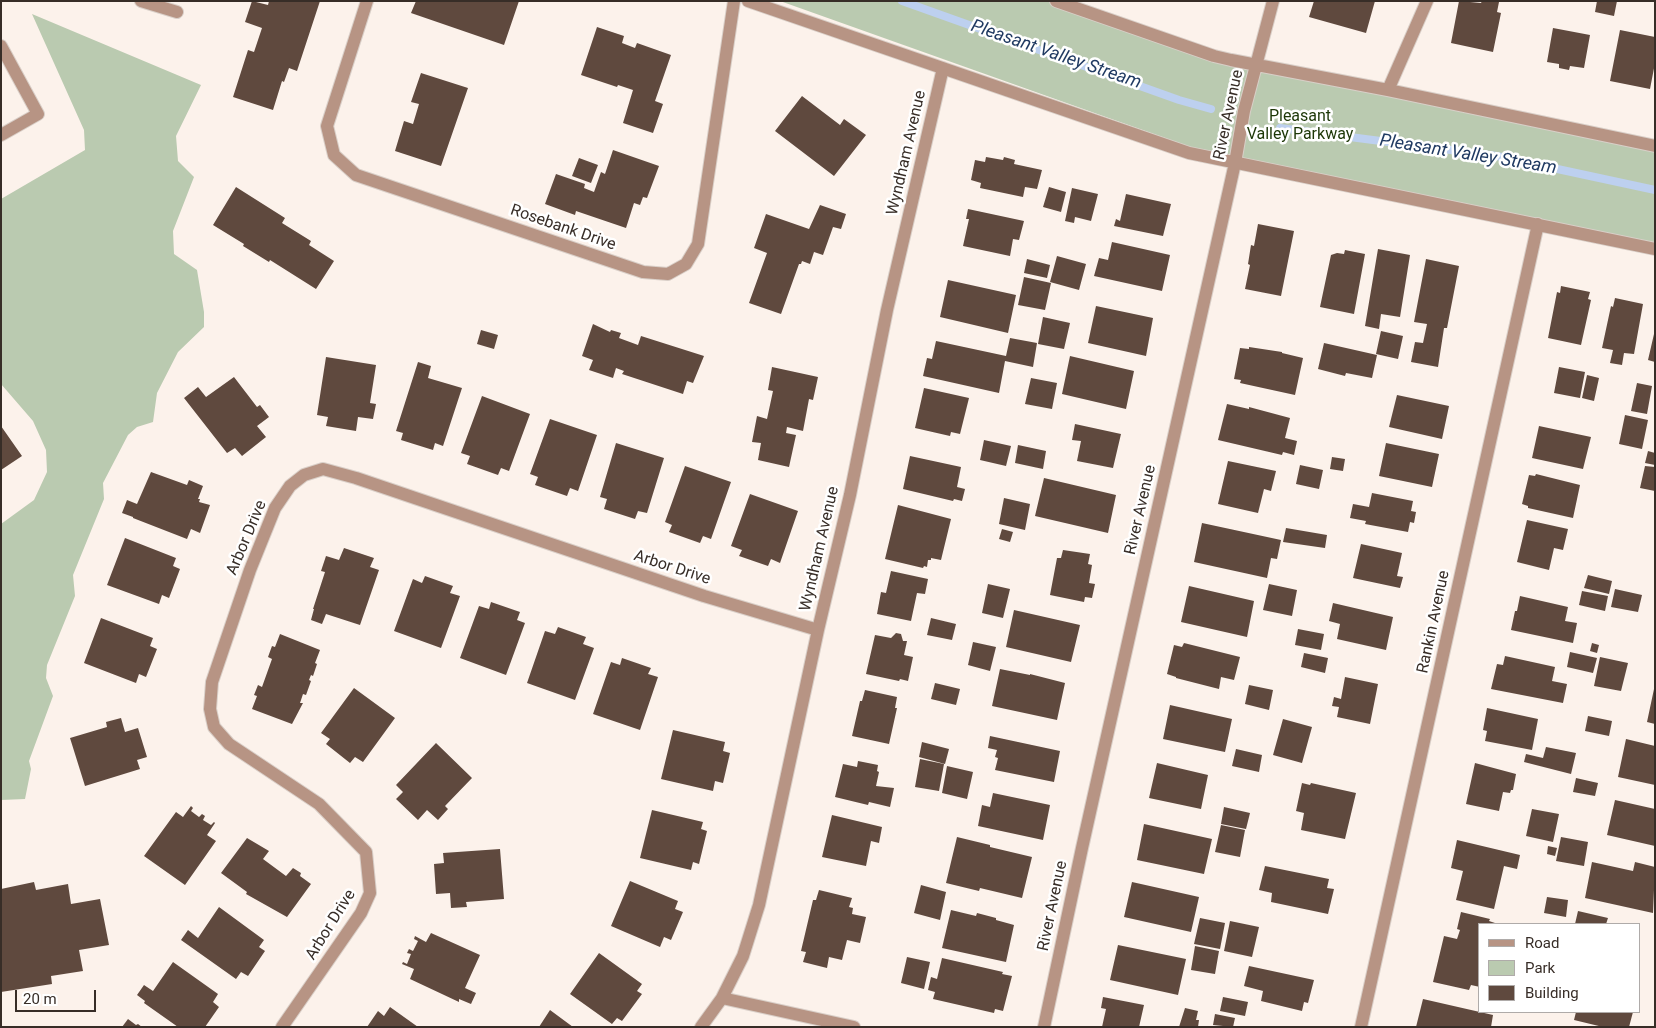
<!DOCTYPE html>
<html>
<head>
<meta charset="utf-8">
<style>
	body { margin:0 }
	#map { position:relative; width:1656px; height:1028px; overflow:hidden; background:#fcf2eb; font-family:Roboto,sans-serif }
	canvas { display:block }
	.frame { position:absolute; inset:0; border:2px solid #372d27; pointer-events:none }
	.legend { position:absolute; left:1478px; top:923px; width:162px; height:90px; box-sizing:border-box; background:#fff; border:1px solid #afaba9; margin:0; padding:6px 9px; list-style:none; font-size:15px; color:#372d27 }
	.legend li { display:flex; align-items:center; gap:10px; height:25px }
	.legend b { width:25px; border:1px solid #afaba9 }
	.scale { position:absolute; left:15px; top:990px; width:81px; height:22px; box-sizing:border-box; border:2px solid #372d27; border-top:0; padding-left:6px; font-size:15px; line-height:18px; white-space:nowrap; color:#372d27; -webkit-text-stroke:4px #fff; paint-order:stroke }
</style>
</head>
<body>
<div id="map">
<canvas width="1656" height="1028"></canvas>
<div class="frame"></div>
<ul class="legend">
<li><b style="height:6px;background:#b79484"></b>Road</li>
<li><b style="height:14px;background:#bacab0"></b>Park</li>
<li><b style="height:14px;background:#5f493e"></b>Building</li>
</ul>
<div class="scale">20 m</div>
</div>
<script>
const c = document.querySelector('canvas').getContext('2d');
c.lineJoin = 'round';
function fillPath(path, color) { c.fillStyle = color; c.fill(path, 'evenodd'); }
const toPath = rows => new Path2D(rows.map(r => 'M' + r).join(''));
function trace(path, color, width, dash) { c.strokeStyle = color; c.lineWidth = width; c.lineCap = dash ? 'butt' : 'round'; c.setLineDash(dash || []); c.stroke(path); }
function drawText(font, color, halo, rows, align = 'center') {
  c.font = font + ' Roboto,sans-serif'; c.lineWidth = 5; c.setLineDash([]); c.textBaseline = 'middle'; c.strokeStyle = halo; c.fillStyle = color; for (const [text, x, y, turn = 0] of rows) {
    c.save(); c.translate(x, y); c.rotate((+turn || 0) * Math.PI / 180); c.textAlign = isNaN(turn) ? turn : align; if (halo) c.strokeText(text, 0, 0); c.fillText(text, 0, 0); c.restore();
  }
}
fillPath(toPath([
	[780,1,1073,1,1255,66,1655,152,1655,250,1235,163],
	[32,14,201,85,176,136,178,161,194,177,173,231,174,254,197,270,204,312,204,327,178,352,157,393,153,422,137,427,128,435,103,483,104,499,73,575,75,596,47,665,46,678,53,696,29,761,31,769,25,799,1,800,1,524,34,500,47,472,46,450,33,421,1,384,1,199,85,150,84,130]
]), '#bacab0');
trace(toPath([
	[902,1,1179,100,1211,109],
	[1280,128,1497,156,1655,190]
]), '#bdd0ef', 8);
fillPath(toPath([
	[252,1,268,5,269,1,320,1,297,71,289,68,284,82,282,81,273,110,233,97,248,50,254,52,262,28,245,22],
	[416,1,519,1,504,45,411,13],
	[1314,1,1375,1,1366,33,1309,17],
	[1459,1,1481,3,1482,1,1499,2,1497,12,1501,13,1493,52,1451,43],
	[1597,1,1617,1,1614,16,1595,12],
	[597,27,624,36,622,43,635,48,637,43,671,55,655,101,663,104,653,133,623,123,633,90,618,85,617,87,581,75],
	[1553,28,1590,35,1584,68,1570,66,1569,70,1559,68,1559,64,1547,62],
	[1620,30,1655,37,1655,63,1650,89,1610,81],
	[421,73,468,88,441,166,395,151,404,121,413,124,419,104,411,102],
	[802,96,840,125,844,119,866,135,834,176,775,131],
	[613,150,659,166,647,198,643,197,640,205,634,203,626,228,576,211,575,215,545,204,556,174,585,184,584,188,594,192,601,172,605,174],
	[986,157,1003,160,1004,157,1015,160,1014,164,1042,170,1037,189,1025,187,1023,197,980,188,981,183,971,180,975,160,985,162],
	[579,158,598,165,591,183,572,176],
	[236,187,285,218,282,223,311,241,309,245,334,261,316,289,270,260,269,262,243,246,244,244,213,225],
	[1049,187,1066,192,1061,212,1043,207],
	[1072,188,1098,194,1091,221,1075,217,1074,223,1065,221],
	[1126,194,1171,204,1163,236,1114,226,1116,219,1120,221],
	[820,205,846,214,841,229,833,227,823,255,814,252,810,264,802,261,801,264,799,264,781,314,749,303,767,253,754,248,766,214,809,229],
	[968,209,1024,221,1019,240,1013,239,1010,256,963,246,969,219,966,219],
	[1258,224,1294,231,1281,296,1245,289,1250,265,1248,264,1251,245,1254,246],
	[1112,242,1170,255,1162,291,1094,276,1099,258,1108,260],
	[1378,249,1410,255,1400,317,1381,314,1379,329,1365,326],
	[1345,250,1365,254,1354,314,1320,307,1331,255,1337,253,1344,254],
	[1057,256,1086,264,1079,290,1050,282],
	[1027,259,1050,265,1047,278,1024,273],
	[1426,259,1459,266,1447,328,1444,328,1438,367,1411,362,1415,342,1423,343,1427,324,1414,322],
	[1024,277,1051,283,1045,310,1018,305],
	[948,280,1016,295,1008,333,940,317],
	[1561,286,1590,292,1588,299,1591,300,1581,345,1548,338,1557,292,1560,293],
	[1615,298,1643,304,1634,354,1624,353,1622,365,1610,363,1613,350,1602,348,1611,306,1613,307],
	[1096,306,1153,318,1146,356,1088,343],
	[1043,317,1070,323,1064,349,1038,344],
	[593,324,610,332,611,330,621,333,619,338,638,345,641,336,704,356,693,383,687,381,683,394,622,374,624,371,616,368,613,378,589,370,593,360,582,356],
	[481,330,498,335,494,349,477,344],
	[1381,331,1403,336,1398,359,1376,354],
	[1654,334,1655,334,1655,362,1648,360],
	[1010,338,1037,343,1033,367,1005,361,999,393,923,376,927,358,932,359,936,341,1006,356],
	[1324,343,1377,355,1372,378,1346,373,1345,376,1318,369],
	[1249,347,1282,352,1282,353,1303,358,1295,395,1240,383,1241,380,1234,379,1240,348,1249,349],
	[1070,356,1134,371,1126,409,1062,394],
	[326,357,376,365,370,403,376,404,373,419,358,417,356,431,326,426,328,417,317,415],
	[418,362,431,366,428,378,462,388,443,446,435,443,433,450,401,440,403,433,396,431],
	[772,367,818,377,813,400,809,399,803,431,787,427,786,433,796,435,789,467,758,460,761,443,752,442,757,416,767,419,773,391,768,390],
	[1559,367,1585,372,1580,398,1554,393],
	[1587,375,1599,378,1594,401,1582,398],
	[234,377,257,407,260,405,269,417,257,426,266,437,242,456,235,448,227,453,184,398,198,387,206,397],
	[1031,378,1057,383,1052,409,1025,404],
	[1637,383,1652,386,1647,414,1631,411],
	[924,388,969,398,960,434,951,432,950,436,915,428],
	[1397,395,1449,406,1442,439,1389,427],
	[482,396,530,414,509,471,501,468,498,475,467,464,470,456,461,453],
	[1227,404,1249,409,1249,407,1290,418,1285,438,1297,441,1294,455,1283,452,1282,455,1218,440],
	[1625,415,1648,420,1642,449,1619,444],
	[550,419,597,435,578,491,570,488,567,496,535,485,538,477,530,474],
	[1075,424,1121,434,1113,468,1077,461,1081,441,1072,440],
	[1,426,22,456,1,470],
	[1539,426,1591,437,1583,469,1532,458],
	[984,440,1011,446,1006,466,980,460],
	[616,443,664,458,647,513,638,511,635,519,604,509,607,499,600,497],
	[1386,443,1439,454,1432,487,1379,476],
	[1018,445,1046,451,1043,469,1015,463],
	[1648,451,1655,453,1655,465,1645,463],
	[910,456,961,467,957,487,965,489,962,501,954,499,953,501,903,489],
	[1332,457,1345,459,1343,471,1330,469],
	[1228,461,1276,471,1271,491,1264,489,1258,513,1218,504],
	[1300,465,1323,470,1319,489,1296,484],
	[685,466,731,482,711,539,703,536,700,543,669,532,672,525,665,522],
	[1645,466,1655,467,1655,491,1640,488],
	[151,472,187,485,189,480,203,486,198,499,200,499,199,502,210,505,200,533,191,529,187,539,133,518,133,517,122,513,127,500,137,504],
	[1536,474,1580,485,1573,518,1528,508,1528,506,1522,504,1529,475,1535,476],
	[1044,478,1116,495,1108,533,1035,516],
	[1372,493,1413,501,1411,511,1416,512,1414,523,1410,522,1408,532,1365,524,1366,521,1350,518,1353,504,1369,507],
	[750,494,798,511,780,563,771,559,768,566,739,556,742,550,731,546],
	[1004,498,1030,504,1025,530,999,524],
	[898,505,951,519,941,560,931,558,931,560,928,560,927,567,924,566,923,568,885,559],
	[1527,520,1568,529,1563,550,1554,548,1549,570,1517,562],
	[1202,523,1281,540,1277,559,1271,558,1267,578,1194,562],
	[1286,528,1327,535,1325,548,1283,542],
	[1002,529,1013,532,1010,542,999,539],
	[125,538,176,558,173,566,180,569,169,598,162,595,159,604,107,585],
	[1361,544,1402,553,1397,576,1403,577,1400,588,1353,578],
	[344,548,374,558,370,567,379,570,360,625,326,614,322,624,311,620,314,609,313,609,325,572,321,571,326,556,339,560],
	[1063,550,1090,554,1088,564,1092,565,1089,583,1095,584,1092,598,1085,597,1084,602,1050,595,1057,558,1061,558],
	[891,571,928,579,925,594,917,593,911,621,877,614,881,592,886,593],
	[1588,575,1612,581,1609,594,1584,588],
	[425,576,453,586,450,593,460,596,441,648,394,631,413,579,422,583],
	[988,584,1010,589,1003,618,982,613],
	[1269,584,1297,590,1292,616,1263,610],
	[1189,586,1254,601,1247,637,1181,622],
	[1615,589,1642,595,1638,612,1611,607],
	[1582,591,1608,596,1605,611,1579,605],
	[1520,596,1568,607,1565,621,1577,623,1573,643,1511,630,1515,611,1517,611],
	[491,602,520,612,517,620,525,623,506,675,460,658,479,606,489,609],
	[1333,603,1393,617,1386,650,1337,639,1340,624,1329,621],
	[1014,610,1080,625,1071,662,1006,647],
	[101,618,153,638,150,646,157,649,146,677,139,674,136,683,84,663],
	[931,618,956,624,952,640,927,635],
	[558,627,586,637,583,644,594,648,575,700,527,683,545,631,555,634],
	[1298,629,1324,634,1321,650,1295,645],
	[896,633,901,634,903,641,907,641,904,655,913,657,908,681,900,679,899,681,866,674,875,635,891,638],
	[280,634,320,650,315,663,317,664,313,676,311,675,309,680,311,681,306,695,303,694,300,703,303,703,292,724,252,709,257,696,254,695,258,685,262,687,272,659,268,657,272,646,275,647],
	[973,642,996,647,990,671,968,665],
	[1184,643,1240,657,1234,680,1221,677,1219,689,1176,678,1176,677,1167,674,1174,645,1182,647],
	[1592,643,1599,645,1597,653,1590,651],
	[1570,652,1597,658,1593,673,1567,667],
	[1304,653,1328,658,1325,673,1301,667],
	[1505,656,1555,667,1552,681,1567,684,1563,703,1491,689,1497,664,1503,665],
	[1600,657,1628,663,1621,691,1594,686],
	[622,658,651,668,648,674,658,677,640,730,593,714,611,662,620,665],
	[1000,669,1030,675,1030,674,1065,683,1057,720,992,706],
	[1345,677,1378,684,1370,724,1337,717,1339,707,1332,706,1334,697,1341,699],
	[935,683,960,689,956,705,931,699],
	[1249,685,1273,690,1269,710,1245,704],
	[354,688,395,718,363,762,355,757,350,763,326,744,330,739,321,733],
	[1654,689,1655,689,1655,724,1647,722],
	[865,690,897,697,895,708,897,708,889,744,852,736,860,701,862,701],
	[1170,705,1232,719,1225,752,1163,739],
	[1487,708,1538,719,1532,750,1485,741,1487,731,1483,730],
	[1588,716,1612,721,1609,736,1585,731],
	[121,718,125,732,138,728,147,757,137,760,140,769,85,786,70,738,107,727,106,722],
	[1283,719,1312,727,1302,763,1273,755],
	[673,730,725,742,723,751,730,753,723,783,715,781,713,791,661,779],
	[990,736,1060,751,1054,782,995,770,998,758,995,757,997,750,988,748],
	[1626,739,1655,746,1655,785,1618,777],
	[922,742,949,749,945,764,919,757],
	[436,743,472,778,445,806,448,809,438,820,427,810,418,820,396,799,403,792,396,785],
	[1546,747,1576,753,1571,774,1524,762,1526,754,1543,758],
	[1236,749,1262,755,1259,772,1232,766],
	[920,759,944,764,939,791,915,787],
	[858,761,878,765,877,771,879,772,876,786,894,788,890,807,869,802,868,805,835,797,843,764,857,767],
	[1157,763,1208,775,1201,809,1149,798],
	[1475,763,1516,774,1513,790,1511,790,1510,793,1503,792,1499,811,1466,804],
	[947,766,973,772,967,799,942,793],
	[1576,778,1598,783,1595,796,1573,792],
	[1302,783,1310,785,1311,783,1356,793,1345,839,1301,830,1304,813,1296,811],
	[993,793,1050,805,1043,840,978,826,982,805,990,807],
	[1615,800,1655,809,1655,846,1607,835],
	[191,806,193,808,191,811,199,817,202,814,205,816,203,820,211,825,214,822,215,823,207,835,216,841,185,885,144,856,176,812,183,817],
	[1224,807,1250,813,1246,829,1221,824],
	[1532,809,1559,814,1553,842,1526,836],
	[652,810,703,822,701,829,707,831,699,864,693,862,691,870,640,858],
	[832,815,882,827,879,843,871,841,866,866,822,857],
	[1144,824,1212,839,1204,874,1137,860],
	[1221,825,1245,830,1240,857,1215,852],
	[957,837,990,845,990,847,1032,857,1022,898,980,888,979,891,946,883],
	[1561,837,1588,842,1584,866,1556,861],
	[247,838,269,851,263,859,286,876,293,868,301,873,300,876,311,884,287,917,246,894,247,892,221,873],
	[1457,840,1520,855,1517,869,1504,866,1494,909,1456,900,1463,871,1451,868],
	[1548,846,1557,848,1555,856,1547,854],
	[500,849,504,899,466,902,467,907,451,908,450,893,436,894,434,864,444,863,443,853],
	[1592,862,1633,871,1635,862,1655,867,1653,913,1585,898],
	[1265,866,1329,879,1327,888,1334,889,1328,914,1271,902,1272,893,1259,890],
	[630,881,678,901,675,909,683,912,671,940,664,937,660,947,611,926],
	[34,882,36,890,68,884,71,904,100,899,109,945,79,950,83,971,51,976,52,984,1,992,1,889],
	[1132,882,1199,897,1191,932,1124,917],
	[921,885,946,892,940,920,914,913],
	[819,890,852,898,849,907,853,908,852,914,866,917,860,943,847,940,842,960,829,957,827,968,803,962,806,952,801,951,813,900,816,900],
	[1547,897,1568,900,1566,917,1544,913],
	[219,907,264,940,259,947,265,951,248,976,241,972,236,979,181,940,188,930,198,938],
	[951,910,976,916,977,913,996,918,996,920,1014,925,1006,962,942,948],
	[1578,911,1608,918,1606,924,1575,924],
	[1461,912,1490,919,1489,921,1495,923,1495,924,1480,924,1480,987,1471,985,1469,990,1433,982,1444,936,1457,939,1460,930,1457,929],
	[1200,918,1225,923,1220,949,1194,944],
	[1230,921,1259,927,1252,957,1224,951],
	[431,933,480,955,465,988,476,993,471,1004,459,999,459,1002,410,979,414,969,402,964,403,962,407,964,411,954,407,953,409,949,413,951,418,941,414,939,415,936,426,942],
	[1118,945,1186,959,1178,995,1110,980],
	[1195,946,1219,951,1215,974,1191,970],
	[599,953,642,984,637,991,642,994,622,1021,617,1018,612,1024,570,994],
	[907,957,930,962,924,989,901,983],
	[942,958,1003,972,1002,974,1012,976,1003,1011,995,1009,994,1013,933,999,935,992,928,990,931,977,937,979],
	[173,962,218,994,213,1002,219,1007,205,1027,178,1027,144,1003,145,1001,137,995,144,985,153,991],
	[1249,966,1314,980,1308,1003,1304,1002,1302,1011,1261,1001,1263,991,1244,986],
	[1103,997,1144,1005,1139,1027,1102,1027,1106,1009,1101,1008],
	[1223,997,1248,1002,1245,1016,1220,1011],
	[1423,999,1493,1015,1491,1027,1416,1027],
	[390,1007,418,1027,367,1027,378,1011,384,1016],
	[1185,1008,1198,1011,1196,1020,1199,1020,1198,1027,1179,1027],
	[550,1010,573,1027,539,1027],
	[1576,1012,1633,1012,1629,1027,1603,1027,1574,1020],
	[1215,1014,1235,1018,1233,1027,1213,1025],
	[128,1019,136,1025,138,1024,142,1027,122,1027]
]), '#5f493e');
const minor = toPath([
	[141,1,177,12],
	[367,1,327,126,334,155,356,175,643,272,668,274,686,264,698,244,734,1],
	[748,1,1189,153,1655,249],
	[1056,1,1214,56,1231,60,1388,90,1655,146],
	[1,46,38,114,1,135],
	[1388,90,1427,1],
	[722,998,854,1027],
	[282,1027,361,913,370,893,366,852,319,804,229,744,214,727,210,709,212,682,250,570,275,508,290,486,304,475,323,469,356,478,704,596,818,630],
	[701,1027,722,998,743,956,759,905,818,630,850,495,887,310,943,68],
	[1044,1027,1082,848,1235,163,1244,111,1273,1],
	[1361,1027,1538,224]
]);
trace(minor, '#d9cfc8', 14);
trace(minor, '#b79484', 12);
drawText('16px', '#372d27', '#fff', [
	["River Avenue",1229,115,-78],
	["Wyndham Avenue",907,153,-77],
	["Rosebank Drive",563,228,19],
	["River Avenue",1141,510,-77],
	["Arbor Drive",247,538,-67],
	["Wyndham Avenue",820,549,-77],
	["Arbor Drive",672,568,18],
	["Rankin Avenue",1434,622,-78],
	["River Avenue",1053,906,-78],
	["Arbor Drive",331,925,-58]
]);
drawText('16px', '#1d3707', '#fff', [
	["Pleasant",1300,117],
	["Valley Parkway",1300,135]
]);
drawText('italic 18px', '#203a62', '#fff', [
	["Pleasant Valley Stream",1056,55,19],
	["Pleasant Valley Stream",1468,155,9]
]);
</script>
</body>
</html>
